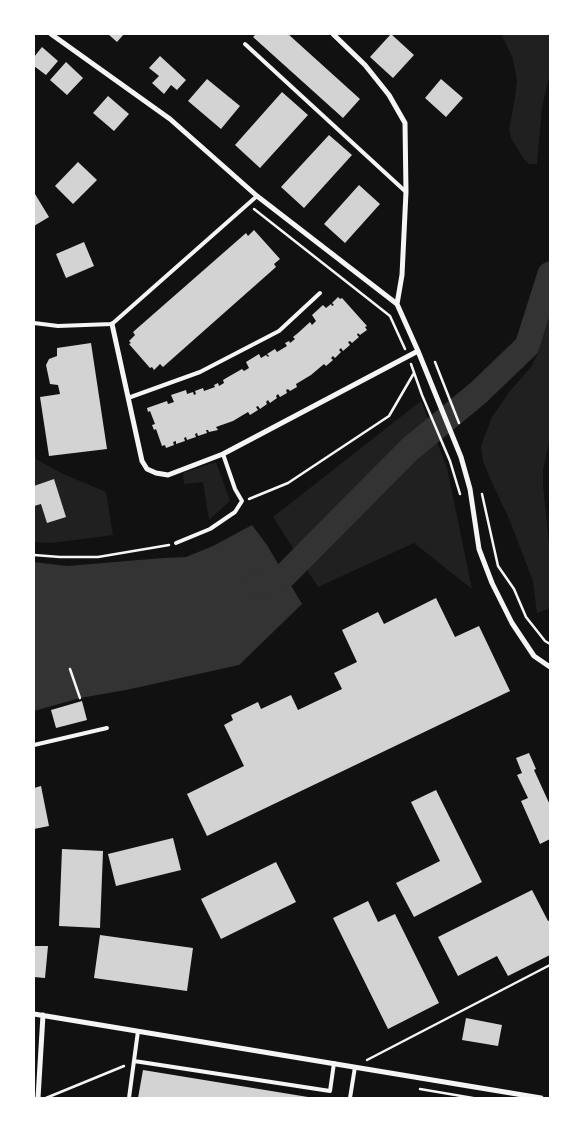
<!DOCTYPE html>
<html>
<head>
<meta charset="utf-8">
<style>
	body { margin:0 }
	#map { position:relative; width:584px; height:1132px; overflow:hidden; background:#111; font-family:"Nunito Sans",sans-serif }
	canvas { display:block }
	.frame { position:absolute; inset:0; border:35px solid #fff; pointer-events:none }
</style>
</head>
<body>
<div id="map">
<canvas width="584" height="1132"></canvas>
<div class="frame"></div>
</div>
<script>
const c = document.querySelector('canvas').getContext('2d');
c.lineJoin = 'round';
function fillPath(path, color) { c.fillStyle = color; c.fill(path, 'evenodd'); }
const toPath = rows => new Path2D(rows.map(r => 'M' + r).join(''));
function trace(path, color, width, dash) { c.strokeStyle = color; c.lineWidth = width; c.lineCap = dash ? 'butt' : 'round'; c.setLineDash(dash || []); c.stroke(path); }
fillPath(toPath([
	[501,34,550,34,550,73,542,107,537,164,529,164,523,158,511,138,509,130,515,97,517,80,512,56],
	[550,316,550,438,543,470,543,485,550,553,550,608,537,613,533,581,510,521,489,476,483,461,481,446,492,417,510,391,531,367,538,353],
	[421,401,447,468,472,589,414,543,318,587,273,517],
	[34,440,36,459,63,474,106,492,113,535,52,543,34,542],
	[216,462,230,501,209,520,203,482,184,484,183,473]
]), '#202020');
fillPath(toPath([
	[252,525,267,545,302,604,239,665,126,690,80,698,34,711,34,562,67,566,163,558,186,557,213,546]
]), '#333');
trace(toPath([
	[254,587,285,575,410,449,478,393,527,346,550,274]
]), '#333', 25);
fillPath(toPath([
	[108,34,124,34,117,42],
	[256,34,288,34,360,99,343,118,253,37],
	[391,34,414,55,393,78,370,57],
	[42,47,58,61,46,75,34,66,34,57],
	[160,56,186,80,177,90,171,85,164,94,152,83,159,76,149,68],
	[66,62,83,78,67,95,50,80],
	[207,79,240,106,221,129,188,101],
	[441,79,463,98,446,117,425,98],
	[282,92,308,115,260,168,235,145],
	[108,96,129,114,114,131,93,113],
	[329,135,352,155,304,208,281,187],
	[78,162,97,180,73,204,55,186],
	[359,185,380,204,345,243,324,224],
	[35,194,49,217,34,226,34,195],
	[254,230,280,259,274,264,276,267,163,367,160,364,154,370,152,367,150,368,129,344,131,343,129,341,135,335,133,332,246,233,248,236],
	[84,242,94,266,66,278,56,254],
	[338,297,340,299,342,298,367,326,365,327,367,330,360,335,358,333,357,335,359,337,352,343,350,341,348,342,350,345,343,351,341,348,339,350,341,352,335,358,333,356,331,358,333,360,326,366,324,364,311,375,296,384,297,387,290,391,288,389,286,390,287,393,280,397,278,394,276,396,277,398,270,403,268,400,266,402,267,404,260,409,258,406,256,407,258,410,250,415,248,412,233,421,216,427,218,430,209,432,208,430,206,430,207,433,198,436,197,433,195,434,196,437,187,440,186,437,184,438,185,441,176,444,176,441,173,442,174,445,166,448,165,445,162,446,156,429,154,430,152,425,155,424,150,411,148,412,147,408,167,401,168,404,174,402,171,395,186,390,187,394,193,392,194,395,196,394,195,391,203,388,204,391,215,387,214,385,218,383,219,386,224,383,223,380,228,377,242,369,244,371,249,368,246,362,259,354,261,358,266,355,268,357,269,356,267,354,275,349,277,352,287,346,285,343,289,341,290,343,295,339,293,337,298,333,310,322,312,325,316,321,312,315,323,305,326,308,331,304,332,306,334,305,332,303],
	[91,343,107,449,49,456,40,397,60,394,58,385,50,384,46,365,49,359,57,356,57,348],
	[54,479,66,517,47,523,41,504,34,506,34,486],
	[436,598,455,637,479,626,510,691,207,836,187,794,244,766,224,725,233,720,231,715,258,702,261,709,291,695,298,710,342,689,334,673,357,662,342,630,378,612,384,624],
	[82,701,87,720,56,728,51,710],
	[529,753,536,769,534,770,550,805,550,839,540,844,521,801,528,798,517,775,522,773,516,758],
	[41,786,49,826,34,829,34,788],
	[436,790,482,882,414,917,396,883,440,861,411,802],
	[173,838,181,870,116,886,108,854],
	[62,849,103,851,100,928,59,926],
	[276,862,296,902,221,939,201,899],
	[532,890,548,921,550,920,550,955,508,976,497,956,458,976,438,937],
	[368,901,378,922,395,914,439,1003,388,1029,333,918],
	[100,935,193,948,187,991,94,978],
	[34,946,48,946,45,978,34,977],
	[466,1018,502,1025,498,1046,462,1040],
	[143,1070,308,1097,308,1098,138,1098]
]), '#d3d3d3');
trace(toPath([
	[254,209,390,316,405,349],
	[435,362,459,423],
	[411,364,422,395,450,461,460,494],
	[482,494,498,566,514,589,526,617,545,641,550,644],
	[249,499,288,483,389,416,414,373],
	[34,555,60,557,98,557,169,545],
	[70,669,80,698],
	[367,1060,550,965],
	[420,1089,473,1098],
	[46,1098,124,1066]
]), '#f5f5f5', 2.5);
trace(toPath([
	[245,44,406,192],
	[34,323,58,326,112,324,257,196],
	[128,398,200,372,279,331,320,293],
	[176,543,210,529,235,512,242,501,235,489,223,454],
	[34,745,107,728],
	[134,1061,330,1091,334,1063],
	[129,1098,138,1031],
	[350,1098,355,1067]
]), '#f5f5f5', 4);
trace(toPath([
	[51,34,170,119,257,196,397,304,418,351,461,457,470,489,479,549,492,583,512,623,534,656,550,667],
	[333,34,365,65,389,95,405,123,406,192,402,275,397,304],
	[112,324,142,461,147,469,156,473,168,475,223,454,418,351],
	[34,1014,541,1098],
	[38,1098,43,1015]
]), '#f5f5f5', 5);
</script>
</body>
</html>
